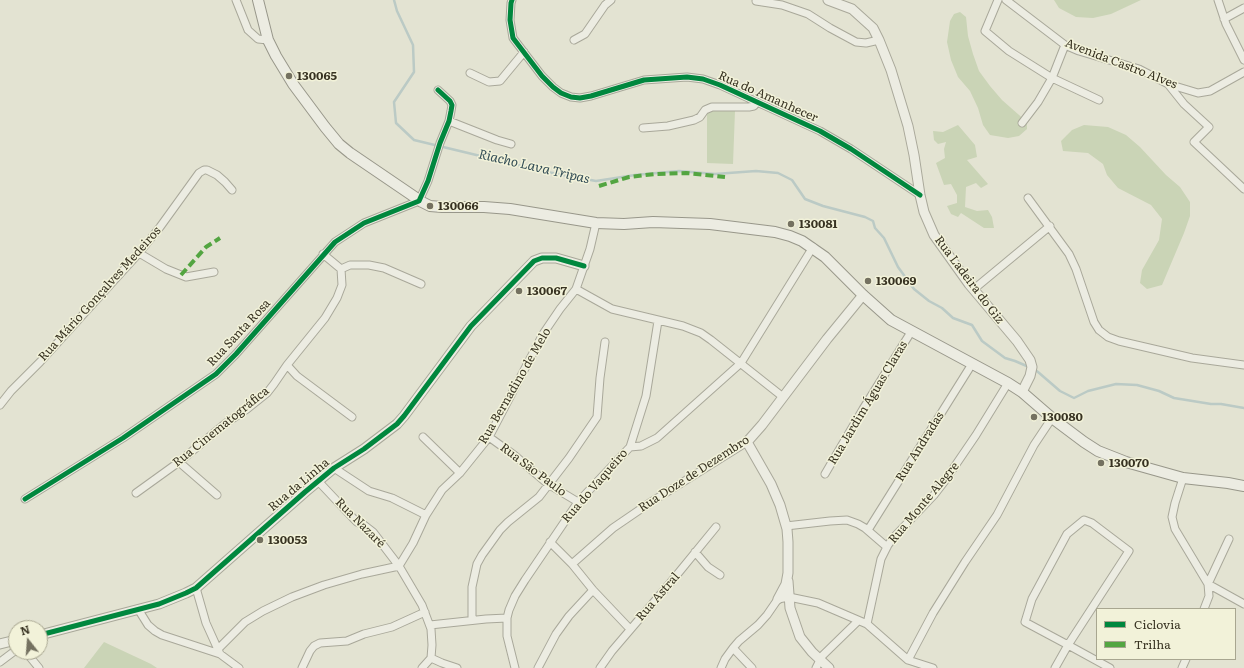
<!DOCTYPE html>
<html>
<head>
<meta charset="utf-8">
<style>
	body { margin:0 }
	#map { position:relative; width:1244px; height:668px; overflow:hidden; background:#e3e3d2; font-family:Literata,serif }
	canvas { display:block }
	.legend { position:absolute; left:1096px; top:608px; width:140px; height:52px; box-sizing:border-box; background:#f2f2d9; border:1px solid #a8a690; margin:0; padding:5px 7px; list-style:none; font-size:12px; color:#383322 }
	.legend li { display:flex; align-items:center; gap:8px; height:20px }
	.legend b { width:20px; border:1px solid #a8a690 }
	.north { position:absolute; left:8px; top:620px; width:40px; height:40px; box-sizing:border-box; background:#f2f2d9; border:1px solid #a8a690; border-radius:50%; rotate:343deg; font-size:11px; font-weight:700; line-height:16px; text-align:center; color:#383322 }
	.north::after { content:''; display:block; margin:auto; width:14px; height:18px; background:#747160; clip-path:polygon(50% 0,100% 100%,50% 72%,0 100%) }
</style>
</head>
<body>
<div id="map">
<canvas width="1244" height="668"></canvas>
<ul class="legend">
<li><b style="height:5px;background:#00873e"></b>Ciclovia</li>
<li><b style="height:5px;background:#53a541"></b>Trilha</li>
</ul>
<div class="north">N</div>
</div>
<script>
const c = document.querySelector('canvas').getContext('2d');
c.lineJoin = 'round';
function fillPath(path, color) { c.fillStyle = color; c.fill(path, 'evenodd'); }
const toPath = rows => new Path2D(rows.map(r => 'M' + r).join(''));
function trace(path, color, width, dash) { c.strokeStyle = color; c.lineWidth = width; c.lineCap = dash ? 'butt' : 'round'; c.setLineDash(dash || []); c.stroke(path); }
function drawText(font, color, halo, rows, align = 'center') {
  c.font = font + ' Literata,serif'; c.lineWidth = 3; c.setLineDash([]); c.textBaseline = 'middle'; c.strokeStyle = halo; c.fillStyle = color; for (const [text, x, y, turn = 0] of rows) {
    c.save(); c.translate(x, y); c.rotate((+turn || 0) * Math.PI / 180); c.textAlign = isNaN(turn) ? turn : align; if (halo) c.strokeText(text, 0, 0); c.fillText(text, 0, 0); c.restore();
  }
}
fillPath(toPath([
	[1054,0,1141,0,1111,14,1093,18,1076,17,1059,8],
	[960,12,966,17,968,36,973,54,979,71,990,86,1002,100,1027,122,1027,129,1019,136,1008,138,990,135,983,125,978,108,970,91,958,77,951,60,947,42,950,21,954,14],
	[707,111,735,111,733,164,707,163],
	[958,125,975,145,977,157,967,160,988,184,981,188,976,183,966,187,965,207,977,211,988,210,992,217,994,228,984,228,961,213,958,217,951,214,947,206,957,203,957,195,951,184,944,185,936,163,945,158,944,149,946,142,938,144,934,140,933,131,943,132],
	[1084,125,1108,127,1126,135,1140,147,1166,175,1180,187,1190,202,1190,216,1184,233,1162,285,1147,289,1140,283,1142,270,1159,240,1162,219,1151,205,1118,188,1107,175,1103,164,1088,153,1063,151,1061,141,1072,130],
	[104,642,151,664,157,668,84,668]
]), '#cad4b6');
trace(toPath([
	[394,0,397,11,413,45,414,72,394,102,396,123,414,140,547,172,596,181,635,175,679,171,715,174,756,171,778,173,792,180,805,199,823,206,865,217,873,221,875,228,884,238,898,267,914,289,929,301,942,308,953,318,972,325,982,341,1005,358,1015,361,1029,367],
	[1034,369,1038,372,1060,391,1074,398,1088,391,1116,384,1137,385,1159,391,1174,398,1211,404,1221,404,1244,408]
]), '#bbcac5', 2.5);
const minor = toPath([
	[236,0,248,30,258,39,268,40],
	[512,0,511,3,510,20,513,38,542,76,553,87,561,93,571,97,580,98,591,96,644,80,687,77,703,79,720,85,820,131,851,149,920,195],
	[998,0,985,31,1009,51,1052,78,1099,100],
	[1006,0,1065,45,1079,51,1139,69,1168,84,1198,93,1210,91,1244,72],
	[1218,0,1226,24,1244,60],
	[756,1,782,5,808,14,830,28,856,42,866,43,879,40],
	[1224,19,1244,8],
	[574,40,585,34,605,5,611,0],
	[470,73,489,82,500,81,524,52],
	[1168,84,1184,104,1209,127,1194,142,1244,189],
	[449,121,497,140,511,144],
	[1022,123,1038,102,1052,78,1065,45],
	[643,128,668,126,694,120,700,117,705,110,712,107,749,107,754,106,757,102],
	[1028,198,1069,254,1076,269,1094,322,1099,330,1108,337,1119,341,1192,358,1244,365],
	[139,253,166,269,186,277,214,272],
	[341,269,350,265,369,265,384,268,421,284],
	[576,289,612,309,683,326,701,333,711,340,783,397],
	[974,289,1050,226],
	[287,365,297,376,352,417],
	[0,405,11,391,40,362,139,253,160,227,199,173,204,170,207,170,217,175,225,182,232,190],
	[423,437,460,473],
	[489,437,514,455,548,484,578,502],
	[630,447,641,446,657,438,741,363,813,247],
	[179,462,217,495],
	[334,468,369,491,392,498,426,515],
	[825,474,863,409,911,332],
	[1183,478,1175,503,1172,517,1175,529,1208,584,1244,604],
	[318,481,352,517,357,522,364,525,373,532,399,566,422,605,431,629,432,645,431,658,422,668],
	[136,493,179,462,226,423,247,409,267,393,274,384,287,365,325,318,337,298,342,285,341,269,323,254],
	[25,499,123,438,216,374,236,354,335,242,364,223,419,201,428,181,440,143,449,121,451,111,452,105,450,101,438,90],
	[786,526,830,521,847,520,858,524,865,528,887,547],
	[868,530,972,364],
	[550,542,572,564,593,590,630,629],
	[695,552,708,567,720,575],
	[572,564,613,528,651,502,747,442],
	[399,566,413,543,426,515,442,490,460,473,489,437,543,334,560,309,576,289,590,249,596,223],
	[196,588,206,623,220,654,239,668],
	[138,609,148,625,155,631,162,635,220,654],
	[1204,609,1209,596,1208,584,1229,539],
	[472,620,472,587,477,564,482,555,500,530,508,522,539,497,569,458,597,417,600,378,605,342],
	[430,625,486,619,507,618],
	[733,648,752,668],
	[218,649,245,622,263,611,292,597,324,585,362,574,399,566],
	[29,652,30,657,39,668],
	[431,658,442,663,457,668],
	[819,659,858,621],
	[908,660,933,613,965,562,997,515,1034,445,1052,418],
	[0,662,16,650],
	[302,668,310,651,314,646,320,643,347,641,364,634,392,627,425,612],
	[515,668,507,636,507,618,509,610,515,596,525,580,578,502,630,447,646,396,658,321],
	[538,668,556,634,569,616,593,590],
	[600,668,612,651,671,582,716,527],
	[721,668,725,659,733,648,739,641,758,625,767,615,778,599,789,597,818,603,867,624],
	[816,668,820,660],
	[933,668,908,660,867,624,881,559,888,545,894,537,934,495,944,482,976,435,1008,383],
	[1055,668,1068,645,1129,551,1092,523,1084,520,1067,534,1032,599,1025,622,1068,645,1110,668],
	[1182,668,1186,659]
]);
const tertiary = toPath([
	[828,0,852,9,873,28,879,40,891,70,908,126,914,155,920,195,924,212,934,235,969,284,1017,341,1030,360,1032,367,1030,376,1022,392],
	[788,581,790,608,800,637,812,652,829,668],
	[778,599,786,584,788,573,788,542,787,529,780,505,771,484,747,442,762,425,827,339,863,295],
	[40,635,159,604,186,593,196,588,305,492,334,468,364,449,397,424,404,416,471,326,534,261,542,258,556,258,584,266],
	[0,644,16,640]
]);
const secondary = toPath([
	[258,0,268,40,276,56,293,84,325,127,339,144,350,153,422,202,430,206,442,207,484,207,510,209,596,223,624,224,653,222,710,224,775,232,790,236,802,241,825,257,863,295,891,320,1008,383,1022,392,1052,418,1084,442,1098,451,1126,462,1183,478,1228,483,1244,486]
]);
trace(minor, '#a9a89a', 9);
trace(tertiary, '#a9a89a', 11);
trace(secondary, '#98978a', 12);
trace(minor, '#ecece2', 7);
trace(tertiary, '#ecece2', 9);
trace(secondary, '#ecece2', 10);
trace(toPath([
	[599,186,629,177,655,174,686,173,725,177],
	[181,275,206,247,220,238]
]), '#53a541', 4, [8, 4]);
trace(toPath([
	[512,0,511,3,510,20,513,38,542,76,553,87,561,93,571,97,580,98,591,96,644,80,687,77,703,79,720,85,820,131,851,149,920,195],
	[25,499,123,438,216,374,236,354,335,242,364,223,419,201,428,181,440,143,449,121,451,111,452,105,450,101,438,90],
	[40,635,159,604,186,593,196,588,305,492,334,468,364,449,397,424,404,416,471,326,534,261,542,258,556,258,584,266]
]), '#00873e', 5);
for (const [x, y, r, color] of [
	[289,76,4,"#747160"],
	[430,206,4,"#747160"],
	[791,224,4,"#747160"],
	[868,281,4,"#747160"],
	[519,291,4,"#747160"],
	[1034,417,4,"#747160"],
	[1101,463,4,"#747160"],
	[260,540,4,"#747160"]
]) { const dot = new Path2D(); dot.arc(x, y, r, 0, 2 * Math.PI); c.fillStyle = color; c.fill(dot); trace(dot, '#f2f2d9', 1.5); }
drawText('12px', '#383322', '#f2f2d9', [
	["Avenida Castro Alves",1121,64,21],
	["Rua do Amanhecer",768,97,24],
	["Rua Ladeira do Giz",969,280,53],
	["Rua Mário Gonçalves Medeiros",100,294,-48],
	["Rua Santa Rosa",239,333,-47],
	["Rua Bernadino de Melo",515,386,-60],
	["Rua Jardim Águas Claras",868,403,-59],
	["Rua Cinematográfica",221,427,-39],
	["Rua Andradas",920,447,-58],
	["Rua São Paulo",533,470,37],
	["Rua Doze de Dezembro",694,474,-33],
	["Rua da Linha",299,485,-40],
	["Rua do Vaqueiro",595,486,-49],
	["Rua Monte Alegre",924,503,-50],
	["Rua Nazaré",360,523,45],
	["Rua Astral",658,597,-49]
]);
drawText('bold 12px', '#383322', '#f2f2d9', [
	["130065",297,76],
	["130066",438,206],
	["130081",799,224],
	["130069",876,281],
	["130067",527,291],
	["130080",1042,417],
	["130070",1109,463],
	["130053",268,540]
], 'left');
drawText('italic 13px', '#334d56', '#f2f2d9', [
	["Riacho Lava Tripas",534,167,13]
]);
</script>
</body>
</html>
